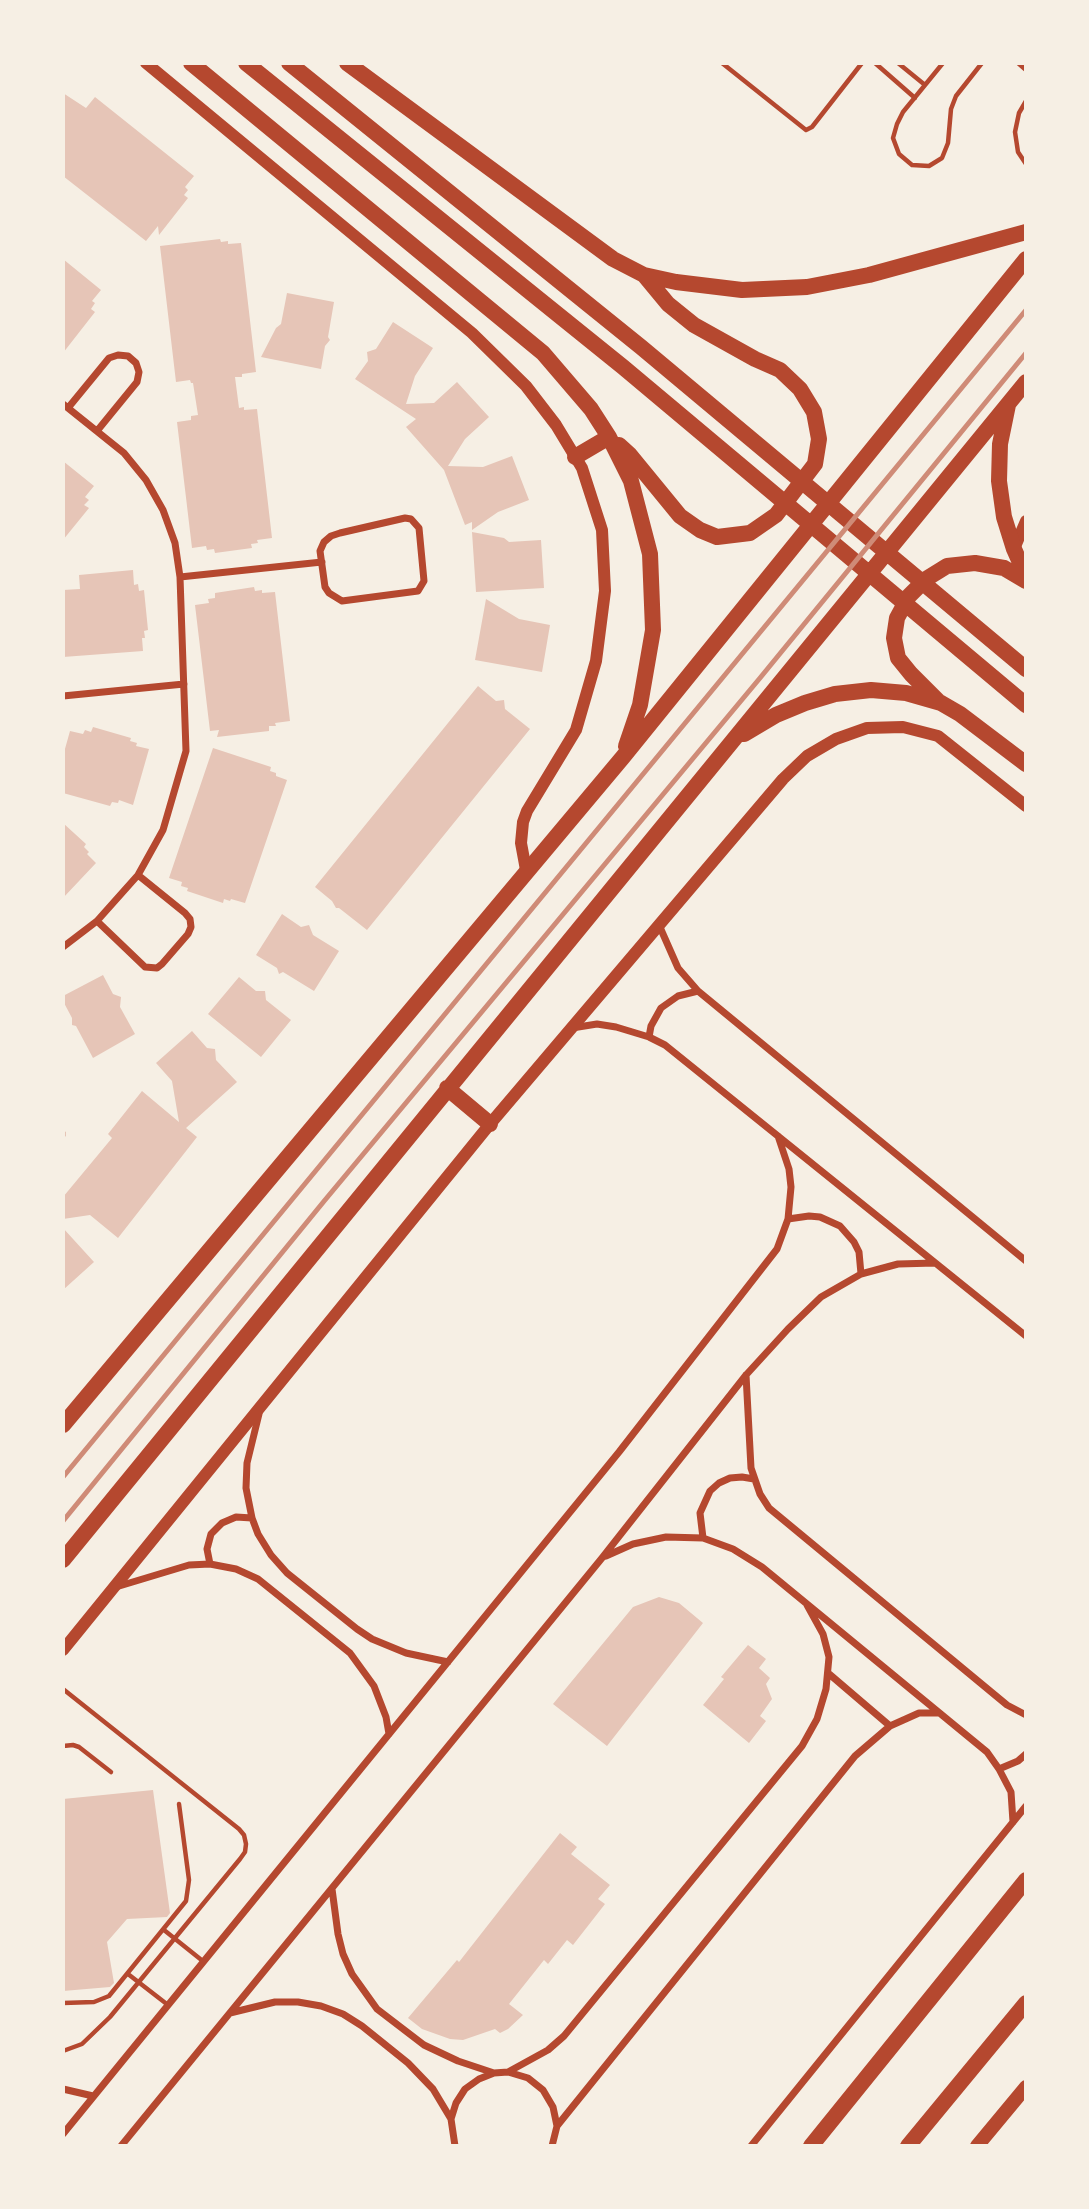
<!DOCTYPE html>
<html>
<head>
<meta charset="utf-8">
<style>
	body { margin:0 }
	#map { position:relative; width:1089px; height:2209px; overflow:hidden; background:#f6efe4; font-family:Lato,sans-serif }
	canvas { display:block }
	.frame { position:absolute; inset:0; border:65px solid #f6efe4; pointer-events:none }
</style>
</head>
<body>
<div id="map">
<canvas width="1089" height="2209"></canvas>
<div class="frame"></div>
</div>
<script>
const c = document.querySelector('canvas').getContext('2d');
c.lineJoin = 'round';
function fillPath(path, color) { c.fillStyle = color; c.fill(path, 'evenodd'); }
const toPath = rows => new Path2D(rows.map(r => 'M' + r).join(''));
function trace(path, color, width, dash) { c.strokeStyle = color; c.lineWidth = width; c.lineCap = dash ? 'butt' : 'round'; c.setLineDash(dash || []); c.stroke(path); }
fillPath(toPath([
	[63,93,86,108,95,97,194,176,185,187,188,190,184,195,188,198,159,235,158,226,146,241,63,176],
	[220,239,221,242,228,241,228,244,241,243,256,372,242,374,242,377,235,377,239,408,244,407,244,410,257,409,272,538,257,540,258,543,251,544,252,548,215,553,214,549,207,550,206,546,192,548,177,422,191,420,191,416,198,415,193,383,191,383,190,380,176,382,160,246],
	[63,259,101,290,92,301,95,303,91,309,95,312,63,353],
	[287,293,334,302,328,337,330,340,325,346,321,369,261,357,276,328,281,324],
	[393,322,433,348,415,376,406,404,434,403,457,382,489,417,465,439,448,466,483,467,512,456,529,500,498,512,472,530,472,522,465,525,444,470,406,427,416,419,355,379,368,361,367,352,376,349],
	[63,461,94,486,85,497,89,500,84,505,89,508,63,540],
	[472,532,504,538,509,542,541,540,544,588,476,592],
	[133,570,134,585,138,584,139,591,144,590,148,630,144,631,145,638,142,638,143,651,63,657,63,590,80,589,79,575],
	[254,587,255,591,262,590,262,593,275,592,290,721,275,723,276,726,269,726,269,731,217,737,219,730,210,731,195,605,209,603,208,599,215,598,215,593],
	[486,599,519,619,550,625,542,672,475,660],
	[478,686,496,701,504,700,505,709,530,729,367,930,339,908,336,908,332,901,315,887],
	[93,727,131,738,130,741,137,743,136,746,149,749,133,805,119,800,118,803,112,802,110,806,63,793,63,756,70,731,83,734,85,730,91,732],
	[213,748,271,767,270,771,276,773,276,776,287,780,245,903,231,899,230,901,224,899,223,903,187,891,188,888,181,886,182,882,169,878],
	[63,823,86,844,84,847,89,852,87,854,96,863,63,898],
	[282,914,301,927,309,925,313,935,339,951,314,991,283,972,279,974,277,968,256,955],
	[103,975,113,994,121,997,120,1007,135,1034,93,1058,76,1026,72,1025,72,1018,63,1001,63,996],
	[239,977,256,991,265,991,266,1000,291,1020,261,1057,208,1014],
	[192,1031,207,1048,215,1049,216,1060,237,1082,186,1128,197,1137,118,1238,90,1215,63,1219,63,1197,112,1138,108,1134,142,1091,179,1122,172,1081,156,1063],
	[63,1228,94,1262,63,1290],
	[659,1597,679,1603,703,1623,607,1746,553,1704,633,1607],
	[748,1645,766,1659,759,1668,770,1678,766,1684,772,1699,760,1716,766,1721,749,1743,703,1705,724,1679,721,1677],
	[153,1790,170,1913,167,1917,127,1919,107,1942,114,1983,110,1987,63,1991,63,1799],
	[560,1833,577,1847,571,1854,610,1885,598,1899,605,1904,573,1945,567,1940,548,1964,544,1960,509,2004,523,2015,508,2029,500,2033,495,2029,463,2040,450,2039,422,2029,408,2018,457,1960,459,1962]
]), '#e6c5b7');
trace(toPath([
	[722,63,806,130,812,127,862,63],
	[875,63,915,98],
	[898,63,925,85],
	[943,63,903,112,897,124,893,138,899,154,912,165,929,166,942,158,948,143,951,109,956,96,982,63],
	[1018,63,1026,70],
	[1026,101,1019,113,1015,132,1018,152,1026,164],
	[63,1132,63,1136],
	[63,1689,239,1829,244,1835,246,1844,245,1852,240,1859,110,2017,82,2044,63,2051],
	[63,1746,73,1745,79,1747,111,1772],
	[164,1930,204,1962],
	[128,1974,168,2005],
	[63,2003,94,2002,109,1996,186,1901,189,1880,179,1804]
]), '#b5482f', 4.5);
trace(toPath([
	[63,404,124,453,146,480,163,510,175,543,180,577,186,751,163,830,138,875,97,921,63,947],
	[68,408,109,358,118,355,128,356,136,363,139,372,137,382,97,431],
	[405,518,411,519,419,528,424,581,418,591,342,601,329,593,325,587,320,551,324,542,331,536,340,533,405,518],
	[180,577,322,562],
	[63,696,184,684],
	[97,921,145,967,157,968,162,964,188,934,191,927,190,919,185,913,138,875],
	[659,925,678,968,698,991,1026,1261],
	[572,1028,597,1024,616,1027,649,1037,665,1045,1026,1336],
	[649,1037,651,1026,661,1008,678,996,698,991],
	[788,1219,809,1216,820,1217,840,1226,854,1242,859,1252,861,1274],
	[746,1375,751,1468,760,1494,769,1508,1007,1705,1026,1715],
	[259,1414,247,1463,246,1488,252,1518,258,1534,271,1555,287,1573,357,1629,372,1639,406,1653,448,1662],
	[703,1538,700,1513,710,1491,719,1483,730,1478,742,1477,754,1479],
	[606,1556,633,1544,666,1537,703,1538,733,1549,762,1567,987,1752,999,1769,1011,1792,1013,1822],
	[210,1564,207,1549,211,1534,222,1523,236,1517,252,1518],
	[116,1587,189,1565,210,1564,236,1569,258,1579,350,1653,374,1686,386,1717,389,1734],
	[828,1673,890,1726],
	[999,1769,1018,1761,1026,1754],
	[332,1889,338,1934,343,1954,352,1974,377,2009,424,2045,458,2061,494,2073],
	[230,2013,275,2002,298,2002,321,2006,343,2014,362,2026,408,2063,433,2089,451,2119],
	[508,2072,548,2050,564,2036,802,1746,817,1719,826,1689,829,1657,823,1634,807,1605],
	[63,2089,93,2096],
	[557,2126,855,1756,890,1726,919,1713,939,1713],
	[63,2134,619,1452,777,1249,788,1219,791,1187,789,1169,778,1136],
	[121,2146,602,1558,746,1375,788,1329,821,1297,861,1274,898,1264,935,1263],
	[455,2146,451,2119,456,2103,465,2089,479,2079,494,2073,508,2072,528,2078,543,2090,553,2107,557,2126,552,2146],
	[751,2146,1026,1806]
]), '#b5482f', 7);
trace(toPath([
	[146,63,472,333,526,386,556,425,582,468,602,530,605,591,596,661,576,730,527,811,523,822,521,843,526,870],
	[1014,549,1026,521],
	[63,1650,490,1124,783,779,807,756,836,739,867,728,903,727,938,736,1026,806]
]), '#b5482f', 12);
trace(toPath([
	[977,2146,1026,2087]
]), '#b5482f', 14);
trace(toPath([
	[191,63,543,353,591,409,609,437,631,481,650,554,653,630,640,705,626,746],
	[246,63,623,367,1026,705],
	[289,63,641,347,1026,669],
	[347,63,613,259,644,275,676,282,742,290,807,287,869,275,1026,232],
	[1008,405,1000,444,999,481,1004,517,1014,549,1026,576],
	[619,445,630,455,680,516,700,530,717,537,750,533,776,515,815,464,819,439,814,412,800,389,780,370,755,359,694,325,668,304,644,275],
	[575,457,609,437],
	[938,701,911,674,898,658,894,638,897,618,909,596,926,579,947,566,975,563,1004,568,1026,581],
	[744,734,776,715,805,703,835,694,871,690,906,693,941,703,960,714,1026,764],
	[447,1088,490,1124],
	[63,1425,623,757,1026,259],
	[63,1560,1026,382],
	[811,2146,1026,1880],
	[908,2146,1026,2003]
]), '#b5482f', 16);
trace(toPath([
	[63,1477,1026,310],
	[63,1521,325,1200,760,678,1026,353]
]), '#cf8b77', 5);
</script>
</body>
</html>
